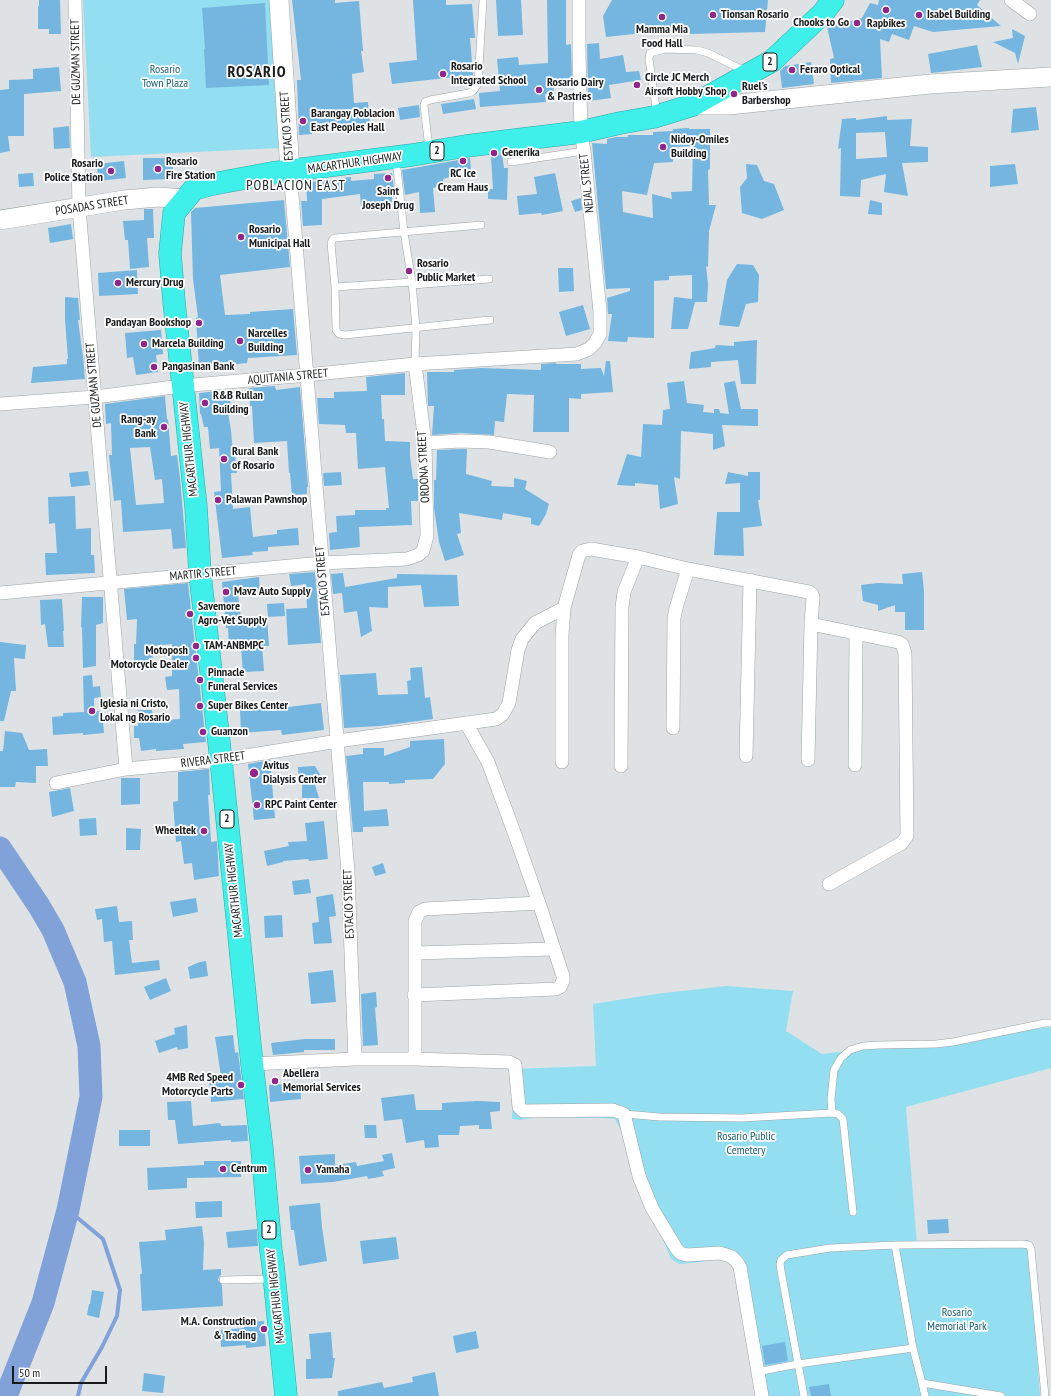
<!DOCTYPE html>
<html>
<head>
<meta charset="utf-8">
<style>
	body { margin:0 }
	#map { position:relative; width:1051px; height:1396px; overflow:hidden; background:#dee2e4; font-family:"PT Sans Narrow",sans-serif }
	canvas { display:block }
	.scale { position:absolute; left:12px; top:1366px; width:95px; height:18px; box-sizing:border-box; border:2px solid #181a1b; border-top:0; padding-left:5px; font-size:12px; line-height:14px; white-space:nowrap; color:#181a1b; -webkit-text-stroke:3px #fff; paint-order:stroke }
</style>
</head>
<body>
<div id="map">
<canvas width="1051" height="1396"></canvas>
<div class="scale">50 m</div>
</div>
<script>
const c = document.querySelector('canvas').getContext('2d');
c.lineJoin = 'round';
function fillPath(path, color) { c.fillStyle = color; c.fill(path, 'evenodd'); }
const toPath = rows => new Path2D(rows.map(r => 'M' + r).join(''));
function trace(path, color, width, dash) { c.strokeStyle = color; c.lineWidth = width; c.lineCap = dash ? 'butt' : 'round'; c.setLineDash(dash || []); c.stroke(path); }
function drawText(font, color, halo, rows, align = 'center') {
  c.font = font + ' "PT Sans Narrow",sans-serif'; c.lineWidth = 3.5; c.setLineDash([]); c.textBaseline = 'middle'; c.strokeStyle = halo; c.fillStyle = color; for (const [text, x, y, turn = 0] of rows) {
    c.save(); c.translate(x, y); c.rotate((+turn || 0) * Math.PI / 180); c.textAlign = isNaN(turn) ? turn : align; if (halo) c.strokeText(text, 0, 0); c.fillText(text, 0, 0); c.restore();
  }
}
fillPath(toPath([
	[83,0,272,0,279,148,91,157],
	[726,986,793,991,786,1031,822,1054,1051,1027,1051,1068,906,1107,917,1245,1029,1240,1040,1396,765,1396,743,1263,720,1257,702,1262,679,1264,671,1259,660,1232,623,1134,615,1119,602,1118,540,1117,520,1120,512,1119,513,1092,510,1069,596,1066,593,1004,656,994]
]), '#93dff1');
trace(toPath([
	[68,1210,103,1239,120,1290,117,1316,102,1347,81,1383,78,1396]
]), '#81a1d9', 4);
trace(toPath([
	[0,848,39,906,53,930,75,982,89,1046,91,1097,68,1210,43,1303,6,1396]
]), '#81a1d9', 23);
fillPath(toPath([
	[39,0,60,0,61,34,49,34,49,29,38,29,38,6,39,6],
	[292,0,335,0,335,3,359,1,363,51,361,51,364,72,352,74,354,103,368,102,370,123,312,127,312,134,299,135,297,80,301,80],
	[413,0,446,0,446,5,472,4,475,38,470,38,473,75,392,84,389,63,417,60],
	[496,0,521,0,523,35,498,36],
	[547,0,566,0,566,45,571,44,572,79,553,81,554,93,545,94,546,102,480,107,479,93,500,91,497,59,518,57,519,65,548,63],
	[612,0,768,0,765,32,690,34,690,28,606,37,603,16],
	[879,0,980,0,977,5,1001,26,933,32,914,26,909,40,892,34,889,42,880,39,882,78,831,83,830,59,834,58,827,27,862,18,870,3,878,5],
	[265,3,269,85,206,88,204,49,205,49,202,8],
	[1012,29,1025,36,1018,64,1015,53,993,42,1013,38],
	[599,43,600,59,623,55,626,72,639,71,641,80,609,85,611,98,589,101,588,93,587,44],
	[977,45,982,67,931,73,928,54],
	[811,62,814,84,782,88,780,71,785,66],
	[59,67,61,91,24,94,24,136,8,136,10,151,0,153,0,90,9,89,9,80,33,79,33,69],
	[474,99,476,109,443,114,441,104],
	[419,105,420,117,400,120,398,108],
	[1036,107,1039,130,1011,133,1013,109],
	[887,116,887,120,912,119,910,146,928,147,928,162,902,163,908,196,884,192,886,174,861,180,860,197,840,196,841,148,838,149,842,119,856,118,856,120],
	[885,132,887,157,856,159,856,133],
	[69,126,70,148,54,149,53,128],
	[689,128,689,129,710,129,710,169,708,170,709,205,716,205,709,231,708,267,706,266,708,284,707,302,695,302,688,329,671,329,674,297,692,299,692,275,669,276,669,280,654,281,654,338,628,337,627,342,608,341,612,314,608,314,607,298,630,291,630,288,606,289,592,143,607,144,607,139,616,137,628,137,628,135,653,135,653,132,673,131,673,129],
	[693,146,692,191,671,192,672,199,652,194,653,218,623,212,622,191,647,195,654,163,673,162,672,147],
	[502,154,504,168,508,168,507,200,488,199,488,189,493,189,491,156],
	[143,158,173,158,173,179,143,180],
	[470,158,471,169,453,171,454,176,443,179,444,185,433,188,435,212,420,213,419,192,405,195,402,170],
	[124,161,126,178,98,181,97,164],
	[746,164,757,165,764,181,774,184,784,210,762,219,742,213,740,187,747,178],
	[1015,164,1018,184,990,187,990,166],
	[33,173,34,186,19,187,18,174],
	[392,173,395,197,392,197,393,207,376,209,376,206,361,207,360,194,322,199,322,225,303,226,301,201,307,201,306,182,333,180,333,179,351,177,351,181,374,179,374,174],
	[555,173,563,211,542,215,541,213,519,215,517,196,537,194,534,177],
	[581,198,582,210,575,212,571,201],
	[284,200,290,267,220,275,225,315,250,314,250,312,293,309,297,355,248,358,247,363,199,368,196,318,198,317,193,279,191,212,195,208],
	[870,200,882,203,882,215,868,214],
	[144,209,153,209,154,238,147,238,149,267,130,269,128,240,125,240,123,221,144,220],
	[71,224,73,239,50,243,48,228],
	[737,264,753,265,759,275,758,302,746,304,739,327,719,325,727,280],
	[558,268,573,268,574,291,559,292],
	[137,270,138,294,99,296,98,273],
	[65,297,78,298,80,320,78,320,83,357,85,379,31,383,33,367,67,364,67,359,68,359,65,320],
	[583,305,590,329,566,336,559,312],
	[161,330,163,354,156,355,158,372,136,375,133,357,127,358,125,333],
	[757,340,756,384,741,384,738,360,711,362,711,367,689,369,691,352,715,348,716,345,734,346,734,342],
	[606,361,610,361,613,392,581,394,581,399,569,398,569,432,533,432,534,395,507,394,504,422,495,421,494,435,461,433,432,435,434,406,428,406,427,372,454,372,454,370,481,368,541,370,541,364,556,363,556,364,581,364,581,369,601,368,604,376],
	[405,373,405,395,381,395,382,419,384,419,385,441,410,442,410,456,413,479,418,479,418,501,411,501,412,525,359,527,360,547,330,550,329,533,337,532,336,516,355,515,355,510,386,510,386,508,389,508,387,488,385,467,358,469,356,433,346,433,345,425,319,424,317,398,334,398,334,392,367,391,366,377],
	[684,381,687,403,704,405,703,412,714,413,714,409,719,409,720,413,729,414,724,383,735,381,741,409,758,409,758,426,722,425,725,446,713,450,713,434,681,431,680,479,674,477,678,504,660,509,658,485,635,483,635,486,617,485,627,454,641,457,643,424,662,425,663,410,670,409,667,383],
	[275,386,276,390,300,387,308,487,307,487,307,494,292,495,290,473,289,473,287,441,254,443,252,406,250,406,249,388],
	[229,390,231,406,227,407,231,430,233,453,235,453,237,473,231,473,233,509,250,507,253,537,277,534,277,530,298,528,299,545,268,547,268,551,252,552,253,555,222,558,214,492,221,491,219,448,210,449,208,427,204,427,201,414,200,414,199,393],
	[165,396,167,420,168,419,171,456,177,455,180,478,186,548,173,549,171,529,123,532,121,500,114,501,109,455,112,455,111,423,106,424,105,404],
	[150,447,155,480,162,479,164,503,136,505,130,448],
	[461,449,467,449,466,474,492,481,491,486,514,487,514,478,527,481,525,489,549,504,546,514,539,526,531,524,531,518,503,513,502,520,459,513,461,533,457,534,464,555,445,561,439,542,434,508,434,480,436,480,437,450],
	[88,471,90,485,71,487,69,473],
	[341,472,342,485,324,486,323,473],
	[728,472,748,476,748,472,760,472,760,500,758,500,762,526,743,528,744,556,714,555,717,512,740,512,740,483,725,484],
	[75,496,76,529,91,528,91,555,94,555,95,573,46,575,45,553,57,553,55,523,49,524,48,497],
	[315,572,321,643,288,645,286,609,307,608,306,584,291,586,289,574],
	[922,572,924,591,924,630,905,630,905,612,895,612,895,605,878,611,878,605,863,601,861,585,878,583,903,584,902,574],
	[343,573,345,587,397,578,397,574,457,575,459,606,424,607,421,585,388,587,388,608,369,607,372,631,361,637,357,611,344,613,342,593,333,594,331,574],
	[259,577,260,592,238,594,241,618,267,617,269,646,262,646,264,671,243,672,241,647,229,648,228,628,226,628,222,582],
	[188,583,206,742,183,744,184,749,156,751,156,749,141,751,139,738,134,738,134,726,138,726,138,710,152,710,153,721,180,719,179,689,167,690,165,677,172,676,172,644,152,646,153,666,134,667,134,644,136,644,137,619,127,620,124,589],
	[82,597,103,597,103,623,96,625,96,666,83,668,82,627,81,628],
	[62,599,64,631,63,631,64,647,48,647,45,624,41,625,40,600],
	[284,603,285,616,268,617,267,604],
	[0,642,26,645,25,659,14,658,16,691,11,691,4,721,0,721],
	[422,667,425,698,430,697,433,719,380,726,344,728,340,675,376,673,378,695,408,694,407,681,411,680,410,668],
	[92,675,93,687,100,686,101,697,94,698,94,711,102,711,104,733,83,735,83,733,53,735,52,717,63,716,63,713,84,712,83,676],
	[321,703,324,730,282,735,281,730,241,733,240,710,272,709],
	[5,731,22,733,29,750,47,749,48,766,36,766,36,783,16,782,15,787,0,787,0,751,3,751],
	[444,739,445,764,433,779,405,780,405,783,389,784,389,782,363,782,364,811,387,809,389,826,363,827,363,832,353,832,346,756,363,754,363,748,384,748,384,756,410,747,410,741],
	[270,760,275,818,254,820,248,764],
	[315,766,324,781,314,781,319,798,302,798,302,782,299,782,298,767],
	[209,769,210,795,208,795,211,842,217,841,219,876,194,880,192,863,184,864,181,841,176,842,173,802,178,801,178,772],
	[121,778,140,778,140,804,121,805],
	[70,788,74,811,52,817,49,792],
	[96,818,97,835,80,836,79,819],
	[324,821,328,859,309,861,308,859,283,861,283,862,267,866,264,851,289,846,288,842,307,841,305,823],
	[126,828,141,829,140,850,126,850],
	[383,863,386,873,375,876,372,867],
	[309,879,311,893,294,895,292,881],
	[333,894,336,916,329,917,332,943,314,944,312,923,319,922,316,897],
	[196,898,198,912,173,917,170,902],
	[117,906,119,922,132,921,133,940,129,940,132,963,159,960,160,970,115,975,112,941,104,942,102,919,97,920,95,909],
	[282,915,283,937,265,938,264,916],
	[206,961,208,976,190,979,188,967,200,962],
	[333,970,336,1002,311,1004,308,973],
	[166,978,171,991,150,1000,144,987],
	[376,992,377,1007,375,1008,378,1045,363,1046,361,994],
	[187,1025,188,1048,178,1050,177,1047,159,1053,155,1041,175,1034,174,1028],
	[233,1035,235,1053,238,1052,244,1099,211,1102,209,1078,221,1076,215,1037],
	[305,1039,335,1039,335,1050,304,1050,304,1052,273,1055,271,1043],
	[300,1083,301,1099,270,1102,269,1085],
	[414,1094,416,1110,442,1110,442,1103,477,1101,500,1102,500,1111,490,1112,492,1129,479,1129,479,1125,460,1126,459,1135,438,1135,439,1147,425,1148,424,1140,406,1143,402,1119,384,1121,381,1098],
	[191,1101,193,1126,220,1123,221,1126,247,1125,248,1141,231,1142,231,1140,178,1144,175,1120,168,1120,167,1102],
	[364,1125,376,1125,377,1138,365,1138],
	[119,1130,150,1130,150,1146,119,1146],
	[392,1153,395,1168,382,1171,384,1176,368,1179,367,1176,333,1182,301,1184,299,1156,335,1154,335,1165,356,1162,357,1166,384,1161,382,1155],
	[204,1161,241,1161,241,1177,187,1178,187,1188,148,1190,147,1168,204,1165],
	[222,1201,222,1217,196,1218,195,1202],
	[320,1203,322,1227,327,1261,299,1266,294,1230,291,1230,289,1206],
	[948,1219,949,1233,928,1234,927,1220],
	[202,1226,204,1243,203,1270,221,1269,221,1275,219,1277,218,1280,222,1285,223,1306,142,1311,140,1274,142,1274,139,1242,166,1240,165,1230],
	[257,1229,258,1246,228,1248,226,1232],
	[396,1237,399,1259,363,1264,360,1241],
	[92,1290,104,1292,99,1318,87,1315,89,1304,90,1304],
	[264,1321,266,1346,246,1348,246,1345,221,1347,220,1330,244,1328,244,1322],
	[476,1331,479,1348,456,1353,453,1336],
	[331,1332,333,1358,335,1358,332,1378,306,1379,306,1359,311,1359,309,1334],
	[785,1342,788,1361,765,1365,762,1346],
	[435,1372,439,1396,338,1396,338,1391,382,1382,384,1388,413,1382,412,1377],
	[144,1373,165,1376,163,1393,142,1391],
	[829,1384,831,1396,811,1396,809,1387]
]), '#74b6df');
const lane = toPath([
	[657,114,649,59,650,53,665,49,697,50,708,53,745,71],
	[429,149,424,105,425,102,430,100,469,93,473,91,476,87,478,83,483,0],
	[396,159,404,232,412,282,416,328,415,364],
	[511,162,584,151],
	[481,225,335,238,333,239,331,243,335,287,336,330,339,334,345,335,490,320],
	[412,285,489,279],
	[335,287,412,282],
	[832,1113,831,1099,834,1070,841,1058,850,1050,863,1046,879,1045,936,1044,953,1042,1045,1023,1051,1023],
	[624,1114,660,1117,742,1118,832,1113,838,1114,843,1119,853,1212],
	[895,1245,913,1348,922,1383,925,1396],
	[223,1280,272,1279],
	[757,1372,798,1364,913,1348],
	[922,1383,1001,1396],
	[804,1396,781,1271,780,1264,781,1260,787,1255,830,1248,895,1245,1022,1244,1029,1245,1031,1249,1045,1396]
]);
const street = toPath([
	[75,0,79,208,126,769],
	[1011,0,1030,14],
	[290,171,348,872,355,1059],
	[0,404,95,397,182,386,307,375,415,364,577,354,589,349,595,343,600,334,600,312,584,151,581,132,579,51,579,0],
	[425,443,461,441,489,442,550,452],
	[0,593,322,563,407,559,418,555,423,551,427,536,425,443,415,364],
	[811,624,898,642,902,644,905,653,907,836,902,843,829,884],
	[673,728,674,618,676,608,688,569],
	[746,756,750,580],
	[562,762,562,635,564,608,579,555,582,551,591,549,638,557,688,569,809,592,812,594,813,597,811,624,808,760],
	[855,765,856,634],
	[621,766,622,607,624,592,638,557],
	[56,783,126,769,221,760,338,741,496,719,503,714,509,703,518,650,522,639,535,623,564,608],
	[415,953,553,949],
	[414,995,556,989,560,987,563,981,563,976,539,903,514,832,488,762,466,723],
	[415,1059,415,921,419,912,425,909,539,903],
	[252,1064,355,1059,415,1059,509,1062,515,1065,519,1107,523,1111,613,1110,624,1114,639,1176,652,1208,676,1248,680,1253,687,1255,719,1253,727,1255,732,1257,737,1262,740,1267,762,1396]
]);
const secondary = toPath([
	[279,0,290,171],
	[693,105,729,105,930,84,1051,77],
	[0,220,124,200,158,197,184,199]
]);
const highway = toPath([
	[286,1396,273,1265,271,1251,262,1149,252,1064,221,760,200,574,196,507,174,302,170,253,174,213,194,189,213,184,272,173,412,155,466,146,581,132,620,123,654,117,693,105,772,61,823,13,833,0]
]);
trace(lane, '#9ea3a4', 8);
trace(street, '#9ea3a4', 14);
trace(secondary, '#9ea3a4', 20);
trace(highway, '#31a5a1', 23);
trace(lane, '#fff', 7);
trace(street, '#fff', 13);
trace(secondary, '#fff', 19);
trace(highway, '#3ef0e9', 22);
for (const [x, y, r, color] of [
	[886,10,4,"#91268a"],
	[713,15,4,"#91268a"],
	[919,15,4,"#91268a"],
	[662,17,4,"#91268a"],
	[857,23,4,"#91268a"],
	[792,70,4,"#91268a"],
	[443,74,4,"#91268a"],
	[637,85,4,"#91268a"],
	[539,90,4,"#91268a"],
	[734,94,4,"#91268a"],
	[303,121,4,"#91268a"],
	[663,147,4,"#91268a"],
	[494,153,4,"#91268a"],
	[463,161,4,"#91268a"],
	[158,169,4,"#91268a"],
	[111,171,4,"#91268a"],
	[388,178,4,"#91268a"],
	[241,237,4,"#91268a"],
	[409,271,4,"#91268a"],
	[118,283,4,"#91268a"],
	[199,323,4,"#91268a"],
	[240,341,4,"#91268a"],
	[144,344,4,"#91268a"],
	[154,367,4,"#91268a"],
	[205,403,4,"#91268a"],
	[164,427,4,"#91268a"],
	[224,459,4,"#91268a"],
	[218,500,4,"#91268a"],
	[226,592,4,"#91268a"],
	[190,614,4,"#91268a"],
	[196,646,4,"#91268a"],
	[196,658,4,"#91268a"],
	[200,680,4,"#91268a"],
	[200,706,4,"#91268a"],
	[92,711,4,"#91268a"],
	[203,732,4,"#91268a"],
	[254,773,5,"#91268a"],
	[257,805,4,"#91268a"],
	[204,831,4,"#91268a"],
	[275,1081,4,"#91268a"],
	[241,1085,4,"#91268a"],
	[223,1169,4,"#91268a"],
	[308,1170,4,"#91268a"],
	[264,1329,4,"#91268a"]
]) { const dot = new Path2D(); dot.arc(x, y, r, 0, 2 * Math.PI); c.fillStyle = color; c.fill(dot); trace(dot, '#fff', 1.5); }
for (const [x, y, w] of [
	[770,62,14],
	[437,151,14],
	[227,819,14],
	[269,1230,14]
]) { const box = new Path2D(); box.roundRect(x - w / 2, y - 9, w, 18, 3); c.fillStyle = '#fff'; c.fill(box); trace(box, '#181a1b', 1); }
drawText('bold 11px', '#181a1b', null, [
	["2",770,62],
	["2",437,151],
	["2",227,819],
	["2",269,1230]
]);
drawText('bold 12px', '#181a1b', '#fff', [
	["Tionsan Rosario",721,15],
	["Isabel Building",927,15],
	["Chooks to Go",849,23,"right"],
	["Rapbikes",886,24,"center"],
	["Mamma Mia",662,30,"center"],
	["Food Hall",662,44,"center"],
	["Rosario",451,67],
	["Integrated School",451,81],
	["Feraro Optical",800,70],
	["Circle JC Merch",645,78],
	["Airsoft Hobby Shop",645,92],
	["Rosario Dairy",547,83],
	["& Pastries",547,97],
	["Ruel's",742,87],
	["Barbershop",742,101],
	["Barangay Poblacion",311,114],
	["East Peoples Hall",311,128],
	["Nidoy-Omiles",671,140],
	["Building",671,154],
	["Generika",502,153],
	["Rosario",166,162],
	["Fire Station",166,176],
	["Rosario",103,164,"right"],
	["Police Station",103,178,"right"],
	["RC Ice",463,174,"center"],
	["Cream Haus",463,188,"center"],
	["Saint",388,192,"center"],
	["Joseph Drug",388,206,"center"],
	["Rosario",249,230],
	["Municipal Hall",249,244],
	["Rosario",417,264],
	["Public Market",417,278],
	["Mercury Drug",126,283],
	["Pandayan Bookshop",191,323,"right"],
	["Narcelles",248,334],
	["Building",248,348],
	["Marcela Building",152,344],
	["Pangasinan Bank",162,367],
	["R&B Rullan",213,396],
	["Building",213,410],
	["Rang-ay",156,420,"right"],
	["Bank",156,434,"right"],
	["Rural Bank",232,452],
	["of Rosario",232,466],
	["Palawan Pawnshop",226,500],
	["Mavz Auto Supply",234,592],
	["Savemore",198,607],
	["Agro-Vet Supply",198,621],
	["TAM-ANBMPC",204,646],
	["Motoposh",188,651,"right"],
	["Motorcycle Dealer",188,665,"right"],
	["Pinnacle",208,673],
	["Funeral Services",208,687],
	["Iglesia ni Cristo,",100,704],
	["Lokal ng Rosario",100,718],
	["Super Bikes Center",208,706],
	["Guanzon",211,732],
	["Avitus",263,766],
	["Dialysis Center",263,780],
	["RPC Paint Center",265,805],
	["Wheeltek",196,831,"right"],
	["Abellera",283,1074],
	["Memorial Services",283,1088],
	["4MB Red Speed",233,1078,"right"],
	["Motorcycle Parts",233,1092,"right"],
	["Centrum",231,1169],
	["Yamaha",316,1170],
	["M.A. Construction",256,1322,"right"],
	["& Trading",256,1336,"right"]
], 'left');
drawText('12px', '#181a1b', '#fff', [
	["DE GUZMAN STREET",76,62,-91],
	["ESTACIO STREET",287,126,-94],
	["MACARTHUR HIGHWAY",355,163,-8],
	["NEJAL STREET",587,183,-96],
	["POSADAS STREET",92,206,-9],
	["AQUITANIA STREET",288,377,-5],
	["DE GUZMAN STREET",94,385,-95],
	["MACARTHUR HIGHWAY",189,449,-96],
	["ORDONA STREET",424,467,-93],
	["MARTIR STREET",203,574,-5],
	["ESTACIO STREET",323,581,-95],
	["RIVERA STREET",213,760,-7],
	["MACARTHUR HIGHWAY",234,890,-96],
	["ESTACIO STREET",349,904,-92],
	["MACARTHUR HIGHWAY",276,1296,-96]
]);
drawText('12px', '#17606e', '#fff', [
	["Rosario",165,70],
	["Town Plaza",165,84],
	["Rosario Public",746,1137],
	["Cemetery",746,1151],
	["Rosario",957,1313],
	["Memorial Park",957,1327]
]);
c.letterSpacing = '1px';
drawText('14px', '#181a1b', '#fff', [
	["POBLACION EAST",296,186]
]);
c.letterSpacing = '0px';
c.letterSpacing = '1px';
drawText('bold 16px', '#181a1b', '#fff', [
	["ROSARIO",257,72]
]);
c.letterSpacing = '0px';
</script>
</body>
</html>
